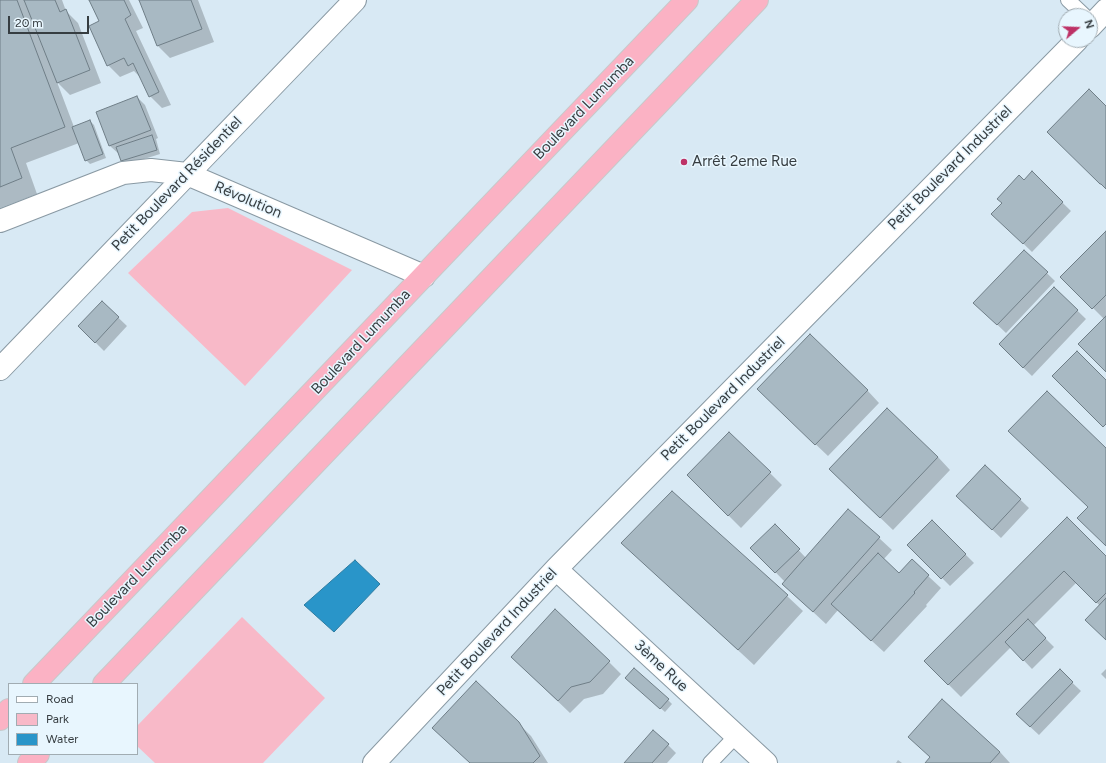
<!DOCTYPE html>
<html>
<head>
<meta charset="utf-8">
<style>
	body { margin:0 }
	#map { position:relative; width:1106px; height:763px; overflow:hidden; background:#d8e9f4; font-family:Figtree,sans-serif }
	canvas { display:block }
	.legend { position:absolute; left:8px; top:683px; width:130px; height:72px; box-sizing:border-box; background:#e8f6fe; border:1px solid #a1acb2; margin:0; padding:5px 7px; list-style:none; font-size:12px; color:#363d41 }
	.legend li { display:flex; align-items:center; gap:8px; height:20px }
	.legend b { width:20px; border:1px solid #a1acb2 }
	.north { position:absolute; left:1058px; top:8px; width:40px; height:40px; box-sizing:border-box; background:#e8f6fe; border:1px solid #a1acb2; border-radius:50%; rotate:71deg; font-size:11px; font-weight:700; line-height:16px; text-align:center; color:#363d41 }
	.north::after { content:''; display:block; margin:auto; width:14px; height:18px; background:#bd3166; clip-path:polygon(50% 0,100% 100%,50% 72%,0 100%) }
	.scale { position:absolute; left:8px; top:16px; width:81px; height:18px; box-sizing:border-box; border:2px solid #363d41; border-top:0; padding-left:5px; font-size:12px; line-height:14px; white-space:nowrap; color:#363d41; -webkit-text-stroke:3px #e8f6fe; paint-order:stroke }
</style>
</head>
<body>
<div id="map">
<canvas width="1106" height="763"></canvas>
<ul class="legend">
<li><b style="height:5px;background:#fff"></b>Road</li>
<li><b style="height:11px;background:#f8b9c8"></b>Park</li>
<li><b style="height:11px;background:#2995c9"></b>Water</li>
</ul>
<div class="north">N</div>
<div class="scale">20 m</div>
</div>
<script>
const c = document.querySelector('canvas').getContext('2d');
c.lineJoin = 'round';
function fillPath(path, color) { c.fillStyle = color; c.fill(path, 'evenodd'); }
const toPath = rows => new Path2D(rows.map(r => 'M' + r).join(''));
function trace(path, color, width, dash) { c.strokeStyle = color; c.lineWidth = width; c.lineCap = dash ? 'butt' : 'round'; c.setLineDash(dash || []); c.stroke(path); }
function drawText(font, color, halo, rows, align = 'center') {
  c.font = font + ' Figtree,sans-serif'; c.lineWidth = 3; c.setLineDash([]); c.textBaseline = 'middle'; c.strokeStyle = halo; c.fillStyle = color; for (const [text, x, y, turn = 0] of rows) {
    c.save(); c.translate(x, y); c.rotate((+turn || 0) * Math.PI / 180); c.textAlign = isNaN(turn) ? turn : align; if (halo) c.strokeText(text, 0, 0); c.fillText(text, 0, 0); c.restore();
  }
}
fillPath(toPath([
	[228,208,352,270,245,386,128,273,192,212],
	[242,617,325,698,263,763,155,763,137,746,137,726]
]), '#f8b9c8');
const water = toPath([
	[355,560,380,584,334,632,304,605,355,560]
]);
fillPath(water, '#2995c9');
trace(water, '#2d7ba0', 1);
fillPath(toPath([
	[0,0,62,0,66,11,78,23,101,83,70,95,57,82,74,127,90,121,94,125,106,158,90,164,86,160,79,143,26,163,37,194,0,208],
	[90,0,129,0,143,28,136,31,171,105,162,108,150,96,141,78,134,71,120,77,108,65,100,21],
	[140,0,198,0,214,42,170,58,158,46],
	[137,97,145,105,158,138,156,139,160,154,125,165,121,161,119,154,110,146,97,113],
	[1032,173,1071,211,1032,252,993,214],
	[1106,232,1106,371,1104,319,1062,277],
	[1024,251,1055,281,1006,333,983,311],
	[1054,288,1086,319,1032,376,1008,353],
	[102,302,127,326,104,351,79,326],
	[867,390,879,403,828,456,771,402],
	[938,457,950,470,893,530,842,481],
	[986,467,1029,508,1001,538,957,496],
	[770,473,782,485,741,528,688,475],
	[1067,518,1106,558,1106,638,1100,606,1077,582,1033,626,1054,647,1032,669,1011,647,961,697,925,661],
	[932,521,974,563,950,586,909,545],
	[775,525,806,558,879,538,892,550,883,560,899,575,912,561,941,588,926,605,927,606,884,652,838,610,826,624,783,584,785,582,752,548],
	[622,543,787,596,803,611,754,665],
	[609,662,621,674,603,694,584,699,570,713,524,669],
	[1106,669,1106,679,1101,674],
	[1060,671,1081,691,1039,735,1026,723],
	[631,682,668,700,672,704,665,712],
	[942,700,1000,752,1010,763,926,763,931,758],
	[518,723,531,736,548,763,471,763],
	[668,745,676,753,667,763,625,763],
	[898,760,902,763,896,763]
]), '#0003');
const building = toPath([
	[0,0,17,0,65,127,11,148,22,178,0,187,0,0],
	[24,0,55,0,60,12,66,9,90,70,57,83,24,0],
	[89,0,124,0,131,15,125,19,159,92,149,97,133,63,128,66,124,58,107,66,89,26,99,21,89,0],
	[139,0,191,0,202,29,157,46,139,0],
	[1089,89,1106,106,1106,189,1101,184,1100,184,1047,132,1089,89],
	[137,96,151,130,109,146,96,112,137,96],
	[90,120,103,154,85,161,72,127,90,120],
	[152,135,157,150,121,161,116,147,152,135],
	[1032,171,1063,202,1023,244,991,214,1002,203,997,199,1019,175,1024,180,1032,171],
	[1106,231,1106,295,1092,309,1060,277,1106,231],
	[1024,250,1048,272,997,325,973,303,1024,250],
	[1054,287,1078,310,1023,368,999,344,1054,287],
	[102,301,119,317,95,343,78,326,102,301],
	[1106,316,1106,372,1078,344,1106,316],
	[810,334,868,390,815,445,757,389,810,334],
	[1077,351,1106,380,1106,424,1103,427,1052,376,1077,351],
	[1047,391,1106,448,1106,546,1077,518,1088,507,1008,431,1047,391],
	[887,408,938,457,880,518,829,469,887,408],
	[729,432,771,472,728,516,687,475,729,432],
	[985,465,1021,499,992,530,956,496,985,465],
	[672,491,788,595,738,650,621,543,672,491],
	[848,509,880,537,813,612,782,584,848,509],
	[1067,517,1106,556,1106,593,1096,603,1064,571,948,685,924,661,1067,517],
	[932,520,966,554,941,579,907,545,932,520],
	[775,524,800,549,775,573,750,548,775,524],
	[878,553,899,573,912,559,929,575,914,592,915,593,871,641,831,604,878,553],
	[1106,598,1106,640,1085,620,1106,598],
	[555,609,610,661,590,682,571,687,558,701,511,657,555,609],
	[1028,619,1046,638,1023,661,1005,642,1028,619],
	[634,668,669,699,660,709,625,678,634,668],
	[1060,669,1073,682,1030,727,1016,714,1060,669],
	[476,681,519,722,540,756,533,763,470,763,432,728,476,681],
	[942,699,1000,752,990,763,925,763,930,757,908,737,942,699],
	[653,730,669,744,652,763,624,763,653,730]
]);
fillPath(building, '#a8b9c3');
trace(building, '#6f7e87', 1);
const service = toPath([
	[1068,0,1085,16],
	[710,763,736,736]
]);
const minor = toPath([
	[1090,27,1106,10],
	[556,569,766,763],
	[374,763,556,569,1077,40]
]);
const tertiary = toPath([
	[0,221,123,173,151,170,187,174,424,276],
	[0,369,355,0]
]);
const trunk = toPath([
	[34,684,687,0],
	[104,684,757,0],
	[0,719,9,710],
	[29,763,38,754]
]);
trace(service, '#8999a3', 16);
trace(minor, '#8999a3', 24);
trace(tertiary, '#8999a3', 24);
trace(trunk, '#c7c9ca', 24);
trace(service, '#fff', 14);
trace(minor, '#fff', 22);
trace(tertiary, '#fff', 22);
trace(trunk, '#fbb2c4', 22);
for (const [x, y, r, color] of [
	[684,162,4,"#bd3166"]
]) { const dot = new Path2D(); dot.arc(x, y, r, 0, 2 * Math.PI); c.fillStyle = color; c.fill(dot); trace(dot, '#e8f6fe', 1.5); }
drawText('15px', '#363d41', '#e8f6fe', [
	["Boulevard Lumumba",584,108,-46],
	["Petit Boulevard Industriel",950,168,-45],
	["Petit Boulevard Résidentiel",177,184,-46],
	["Révolution",248,200,23],
	["Boulevard Lumumba",361,342,-47],
	["Petit Boulevard Industriel",723,399,-45],
	["Boulevard Lumumba",137,576,-46],
	["Petit Boulevard Industriel",497,632,-47],
	["3ème Rue",661,666,43]
]);
drawText('15px', '#363d41', '#e8f6fe', [
	["Arrêt 2eme Rue",692,162]
], 'left');
</script>
</body>
</html>
